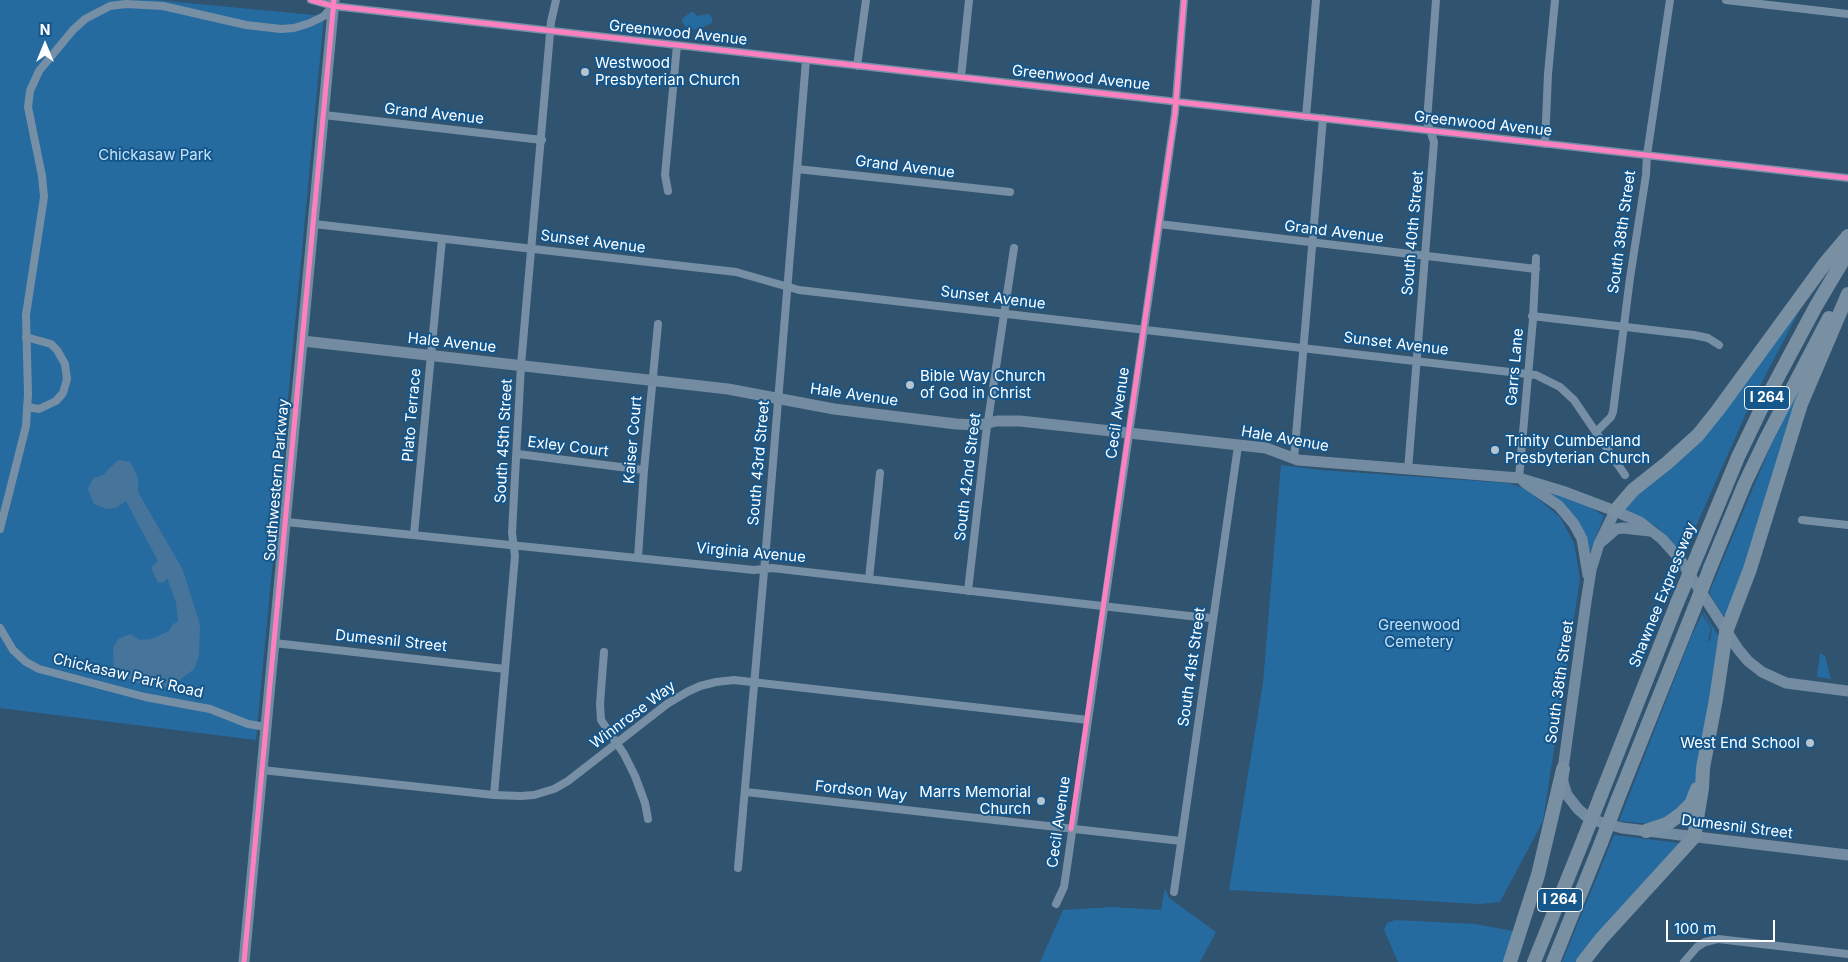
<!DOCTYPE html>
<html>
<head>
<meta charset="utf-8">
<style>
	body { margin:0 }
	#map { position:relative; width:1848px; height:962px; overflow:hidden; background:#305370; font-family:Inter,sans-serif }
	canvas { display:block }
	.north { position:absolute; left:20px; top:20px; width:50px; height:50px; -webkit-text-stroke:4px #15568b; paint-order:stroke; rotate:0deg; font-size:14px; font-weight:700; line-height:20px; text-align:center; color:#fff }
	.north::after { content:''; display:block; margin:auto; width:18px; height:22px; background:#fff; clip-path:polygon(50% 0,100% 100%,50% 72%,0 100%) }
	.scale { position:absolute; left:1666px; top:920px; width:109px; height:22px; box-sizing:border-box; border:2px solid #fff; border-top:0; padding-left:6px; font-size:15px; line-height:18px; white-space:nowrap; color:#fff; -webkit-text-stroke:4px #15568b; paint-order:stroke }
</style>
</head>
<body>
<div id="map">
<canvas width="1848" height="962"></canvas>
<div class="north">N</div>
<div class="scale">100 m</div>
</div>
<script>
const c = document.querySelector('canvas').getContext('2d');
c.lineJoin = 'round';
function fillPath(path, color) { c.fillStyle = color; c.fill(path, 'evenodd'); }
const toPath = rows => new Path2D(rows.map(r => 'M' + r).join(''));
function trace(path, color, width, dash) { c.strokeStyle = color; c.lineWidth = width; c.lineCap = dash ? 'butt' : 'round'; c.setLineDash(dash || []); c.stroke(path); }
function drawText(font, color, halo, rows, align = 'center') {
  c.font = font + ' Inter,sans-serif'; c.lineWidth = 4; c.setLineDash([]); c.textBaseline = 'middle'; c.strokeStyle = halo; c.fillStyle = color; for (const [text, x, y, turn = 0] of rows) {
    c.save(); c.translate(x, y); c.rotate((+turn || 0) * Math.PI / 180); c.textAlign = isNaN(turn) ? turn : align; if (halo) c.strokeText(text, 0, 0); c.fillText(text, 0, 0); c.restore();
  }
}
fillPath(toPath([
	[0,0,156,0,324,16,256,740,0,708],
	[691,12,693,12,697,16,709,14,712,18,712,23,701,28,688,30,682,22,682,19],
	[1810,290,1748,409,1692,535,1685,548,1681,551,1657,527,1642,519,1623,511,1622,507,1655,477],
	[1799,390,1800,390,1741,574,1726,616,1723,615,1709,593,1771,445],
	[1281,465,1320,470,1508,483,1526,489,1560,517,1574,543,1580,579,1543,821,1500,902,1480,904,1229,890,1263,683],
	[1539,487,1585,504,1604,516,1589,555,1587,544],
	[1704,612,1719,637,1694,789,1677,814,1650,824,1619,821,1691,637,1702,614,1711,628,1708,641,1710,641,1712,628,1703,613],
	[1820,653,1825,656,1831,679,1817,677],
	[1614,835,1679,843,1578,962,1562,962],
	[1165,888,1169,898,1216,932,1200,962,1040,962,1063,910,1112,907,1161,910],
	[1395,920,1475,924,1513,931,1503,962,1398,962,1384,930,1387,923]
]), '#266ba0');
fillPath(toPath([
	[118,460,130,462,135,471,138,479,138,492,183,570,200,625,199,656,194,669,176,683,163,688,144,686,114,672,113,648,118,639,130,634,140,640,152,639,169,631,173,624,178,622,176,602,167,578,164,582,158,583,151,568,158,561,126,501,116,508,107,509,94,504,88,489,93,478,103,475]
]), '#47749a');
trace(toPath([
	[311,0,333,6,1848,178],
	[1726,0,1848,14],
	[857,66,866,0],
	[961,77,969,0],
	[324,115,542,140],
	[1306,117,1316,0],
	[1545,144,1548,74,1555,0],
	[797,169,1010,192],
	[668,191,665,175,677,45],
	[314,224,736,272,799,290,1536,375,1560,387,1574,400,1625,475],
	[1159,224,1536,269],
	[1532,316,1694,335,1708,338,1719,345],
	[26,337,51,344,57,350,65,364,67,379,63,393,56,401,39,409,27,407],
	[1596,432,1611,417,1613,412,1630,278,1646,175,1647,155,1670,0],
	[518,454,644,470],
	[1294,459,1323,118],
	[1408,470,1434,142,1427,121,1436,0],
	[1519,478,1533,319,1536,258],
	[1802,520,1848,525],
	[286,522,754,570,772,568,1198,617,1213,618],
	[0,529,26,426,28,394,26,315,44,197,42,176,28,107,30,91,39,71,73,30,85,19,110,6,126,4,163,6,246,25,281,29,294,28,310,23,324,16,333,6],
	[414,534,442,239],
	[638,557,644,470,658,324],
	[869,579,880,473],
	[968,591,986,434,1014,248],
	[0,628,13,650,26,662,39,669,145,697,210,709,248,724,266,727],
	[274,643,505,669],
	[604,652,600,704,601,720,624,754,635,776,645,803,648,819],
	[262,770,494,795,521,796,534,795,554,789,568,781,667,704,687,692,700,686,716,682,734,680,1088,720],
	[746,792,1181,841],
	[494,795,515,556,512,533,521,365,551,22,556,0],
	[738,868,765,560,806,60],
	[1174,892,1238,446],
	[1056,904,1064,887,1067,867,1175,113,1184,0],
	[1684,962,1697,947,1705,942,1718,939,1848,954]
]), '#778fa5', 8);
trace(toPath([
	[303,341,728,389,834,409,956,424,979,425,997,421,1020,421,1266,448,1298,460,1519,478,1562,491,1615,511,1640,522,1662,539,1679,558,1738,649,1748,661,1762,672,1786,683,1848,691],
	[1524,482,1559,506,1574,524,1582,539,1588,575],
	[1615,511,1599,544,1591,570,1586,602,1563,769,1563,782,1567,795,1578,809,1586,816,1600,822,1622,828,1848,855],
	[1601,542,1616,529,1623,528,1650,531],
	[244,962,334,0]
]), '#738ca1', 11);
trace(toPath([
	[1615,511,1633,490,1667,463,1698,435,1718,410,1826,262,1848,236],
	[1699,551,1738,457,1763,405,1816,306,1848,252],
	[1710,568,1745,483,1766,439,1829,318],
	[1601,795,1677,603],
	[1617,801,1694,609],
	[1646,831,1667,824,1681,814,1691,804,1697,789],
	[1510,962,1538,875,1563,769],
	[1534,962,1584,838],
	[1553,962,1601,843],
	[1583,962,1601,939,1694,837,1702,788,1703,768,1716,699,1726,632,1750,569,1801,404,1848,294]
]), '#7990a3', 14);
trace(toPath([
	[1677,603,1699,551],
	[1694,609,1710,568],
	[1584,838,1601,795],
	[1601,843,1617,801]
]), '#7990a3', 14);
trace(toPath([
	[311,0,333,6,1848,178],
	[1071,829,1175,113,1184,0],
	[244,962,334,0]
]), '#ff80c0', 5);
for (const [x, y, r, color] of [
	[585,72,5,"#b7c3cd"],
	[910,385,5,"#b7c3cd"],
	[1495,450,5,"#b7c3cd"],
	[1810,743,5,"#b7c3cd"],
	[1041,801,5,"#b7c3cd"]
]) { const dot = new Path2D(); dot.arc(x, y, r, 0, 2 * Math.PI); c.fillStyle = color; c.fill(dot); trace(dot, '#15568b', 2); }
for (const [x, y, w] of [
	[1767,398,45],
	[1560,900,45]
]) { const box = new Path2D(); box.roundRect(x - w / 2, y - 11.5, w, 23, 4); c.fillStyle = '#15568b'; c.fill(box); trace(box, '#fff', 1); }
drawText('bold 14px', '#fff', null, [
	["I 264",1767,398],
	["I 264",1560,900]
]);
drawText('15px', '#fff', '#15568b', [
	["Greenwood Avenue",678,33,6],
	["Greenwood Avenue",1081,78,6],
	["Grand Avenue",434,114,6],
	["Greenwood Avenue",1483,124,6],
	["Grand Avenue",905,167,7],
	["Grand Avenue",1334,232,7],
	["South 38th Street",1622,232,-82],
	["South 40th Street",1413,233,-85],
	["Sunset Avenue",593,242,7],
	["Sunset Avenue",993,298,7],
	["Hale Avenue",452,343,6],
	["Sunset Avenue",1396,344,7],
	["Garrs Lane",1515,367,-85],
	["Hale Avenue",854,395,8],
	["Cecil Avenue",1118,413,-82],
	["Plato Terrace",412,415,-85],
	["Hale Avenue",1285,439,10],
	["Kaiser Court",633,440,-85],
	["South 45th Street",504,441,-87],
	["Exley Court",568,447,7],
	["South 43rd Street",759,463,-85],
	["South 42nd Street",968,477,-83],
	["Southwestern Parkway",277,480,-85],
	["Virginia Avenue",751,553,5],
	["Shawnee Expressway",1663,595,-68],
	["Dumesnil Street",391,641,6],
	["South 41st Street",1192,667,-82],
	["Chickasaw Park Road",128,676,13],
	["South 38th Street",1560,682,-82],
	["Winnrose Way",633,715,-37],
	["Fordson Way",861,791,6],
	["Cecil Avenue",1059,822,-82],
	["Dumesnil Street",1737,827,7]
]);
drawText('15px', '#fff', '#15568b', [
	["Westwood",595,63],
	["Presbyterian Church",595,80],
	["Bible Way Church",920,376],
	["of God in Christ",920,393],
	["Trinity Cumberland",1505,441],
	["Presbyterian Church",1505,458],
	["West End School",1800,743,"right"],
	["Marrs Memorial",1031,792,"right"],
	["Church",1031,809,"right"]
], 'left');
drawText('15px', '#c4e3fb', '#15568b', [
	["Chickasaw Park",155,155],
	["Greenwood",1419,625],
	["Cemetery",1419,642]
]);
</script>
</body>
</html>
